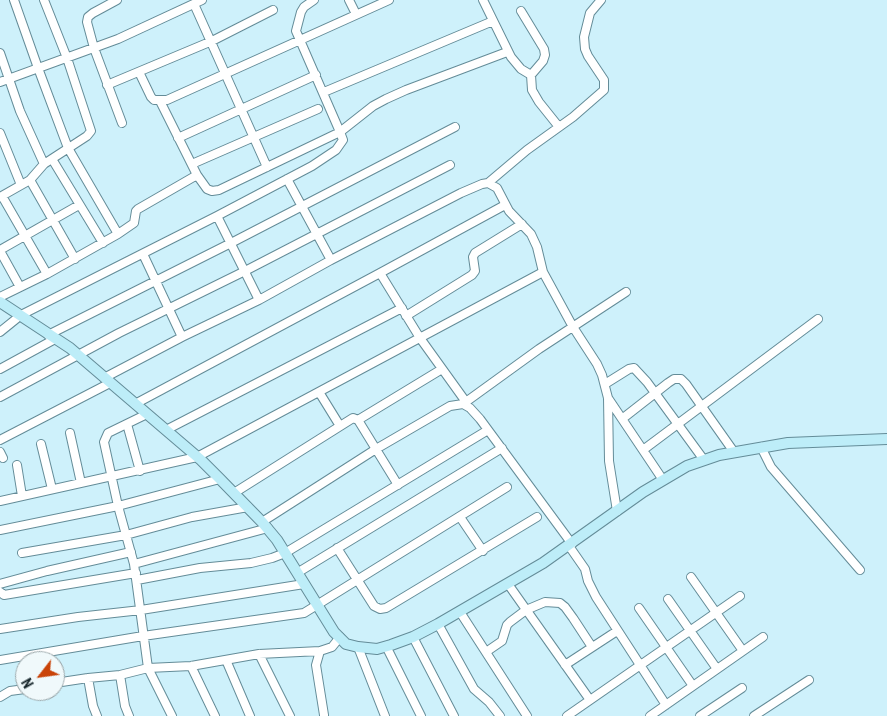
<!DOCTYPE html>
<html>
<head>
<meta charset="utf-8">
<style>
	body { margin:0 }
	#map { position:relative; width:887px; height:716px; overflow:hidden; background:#cef1fb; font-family:"Roboto Condensed",sans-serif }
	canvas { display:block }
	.north { position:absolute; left:15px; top:651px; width:50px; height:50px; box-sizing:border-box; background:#f0f9fb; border:1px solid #98a4a7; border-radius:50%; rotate:240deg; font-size:14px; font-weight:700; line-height:20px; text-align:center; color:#15252a }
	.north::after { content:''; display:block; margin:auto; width:18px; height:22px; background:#c94308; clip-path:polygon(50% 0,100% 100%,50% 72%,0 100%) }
</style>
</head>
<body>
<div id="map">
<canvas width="887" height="716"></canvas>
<div class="north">N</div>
</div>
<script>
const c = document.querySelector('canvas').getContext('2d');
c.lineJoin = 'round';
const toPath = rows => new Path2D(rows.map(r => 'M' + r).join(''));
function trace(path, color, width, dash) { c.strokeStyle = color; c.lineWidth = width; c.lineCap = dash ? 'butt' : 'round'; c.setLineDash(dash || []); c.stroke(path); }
const street = toPath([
	[14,0,38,68,68,148,118,234],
	[117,0,93,13,88,17,87,22,94,48,122,123],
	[349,0,356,14],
	[483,0,511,57,521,69,531,75],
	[194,4,267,167],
	[521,11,544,49,545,55,543,61,531,75,532,90,539,102,559,127],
	[0,53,20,111,44,164],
	[139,72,151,97,154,100,167,100,389,0],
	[0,82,118,39,202,0],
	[107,85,212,41,273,10],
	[324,92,493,21],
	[160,101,197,175,207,189,212,191,219,190,340,132,373,106,386,99,406,90,507,52],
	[0,133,21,185],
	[178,138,316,75],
	[52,159,103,243],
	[192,164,318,109],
	[287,179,331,260],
	[30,180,75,259],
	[488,183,527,150,573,117,604,90,604,80,588,56,585,49,584,37,590,13,601,0],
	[2,196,47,274],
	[0,197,30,180,44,164,87,136,91,131,67,58,44,0],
	[217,216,259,300],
	[0,250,79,205],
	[0,251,20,287],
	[143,254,182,337],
	[380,273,420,338,466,402],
	[0,297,47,274,118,234,134,223,136,211,138,209,197,175],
	[406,316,472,275,475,271,473,257,475,253,522,224],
	[0,332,21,315,217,216,312,166,336,150,343,140,340,132,296,31,301,12,304,7,314,0],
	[48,335,231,243,455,127],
	[0,369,55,339],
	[104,378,182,337,259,300,331,260,461,193,482,184,488,183,497,188,509,211,531,234,537,247,543,272,573,327,597,364,602,375,608,398,609,461,617,511],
	[605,384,629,369,634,368,647,382,704,460],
	[319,392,340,426],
	[0,397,119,333,245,271,450,165],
	[608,398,663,480],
	[135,404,380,273,505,205],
	[463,404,539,349,626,292],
	[147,414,108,433,104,442,118,506,134,564,148,668,172,716],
	[622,419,668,383,674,379,681,379,686,384,734,452],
	[358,420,398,485],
	[127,424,140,471],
	[166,430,402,308],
	[70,433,81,483],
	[0,440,110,383],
	[41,444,52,489],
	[761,447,771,467,860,570],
	[643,450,818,319],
	[0,452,3,458],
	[17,465,22,496],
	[234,493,353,418,358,420,442,369],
	[0,501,197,457,543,272],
	[460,517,483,551],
	[262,522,376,449,450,406,463,404,470,408,480,419,572,544],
	[0,530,118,506,220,479],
	[569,546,585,569,588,581,596,597,666,705],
	[337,548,374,606,380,609,386,608,537,517],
	[22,553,126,535,192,517,248,507],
	[134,564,268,528],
	[297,573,502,448],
	[691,577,743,651],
	[137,580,200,568,251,563,272,558,285,553,488,430],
	[0,584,47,571,131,552],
	[508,584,590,700],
	[0,592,4,595,136,573],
	[668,599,717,669],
	[639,608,693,686],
	[460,612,527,716],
	[438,624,474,689,489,702,500,716],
	[0,629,78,617,141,610,304,584],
	[413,637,454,716],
	[386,646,421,716],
	[358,647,385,716],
	[320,651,316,665,324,715],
	[486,652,502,641,507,625,510,622,526,610,545,602,560,603,565,607,573,618,592,647],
	[259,654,290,716],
	[0,660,143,636,304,613,507,487],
	[226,660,250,716],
	[565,665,617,631],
	[191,666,215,716],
	[120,675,125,706,129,716],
	[88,678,93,706,97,716],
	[55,683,88,678,120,675,148,668,191,666,259,654,320,651,332,647,340,637],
	[0,697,10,691,25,689],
	[567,716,740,596],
	[650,716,763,637],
	[700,716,742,688],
	[754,716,809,680]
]);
const secondary = toPath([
	[0,302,70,348,201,460,220,479,262,522,277,540,334,632,346,644,358,647,377,649,391,645,413,637,438,624,543,563,643,492,687,466,719,455,788,443,887,439]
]);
trace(street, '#648c98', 10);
trace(secondary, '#648c98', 12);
trace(street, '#fff', 8);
trace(secondary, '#bdedf8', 10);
</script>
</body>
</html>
